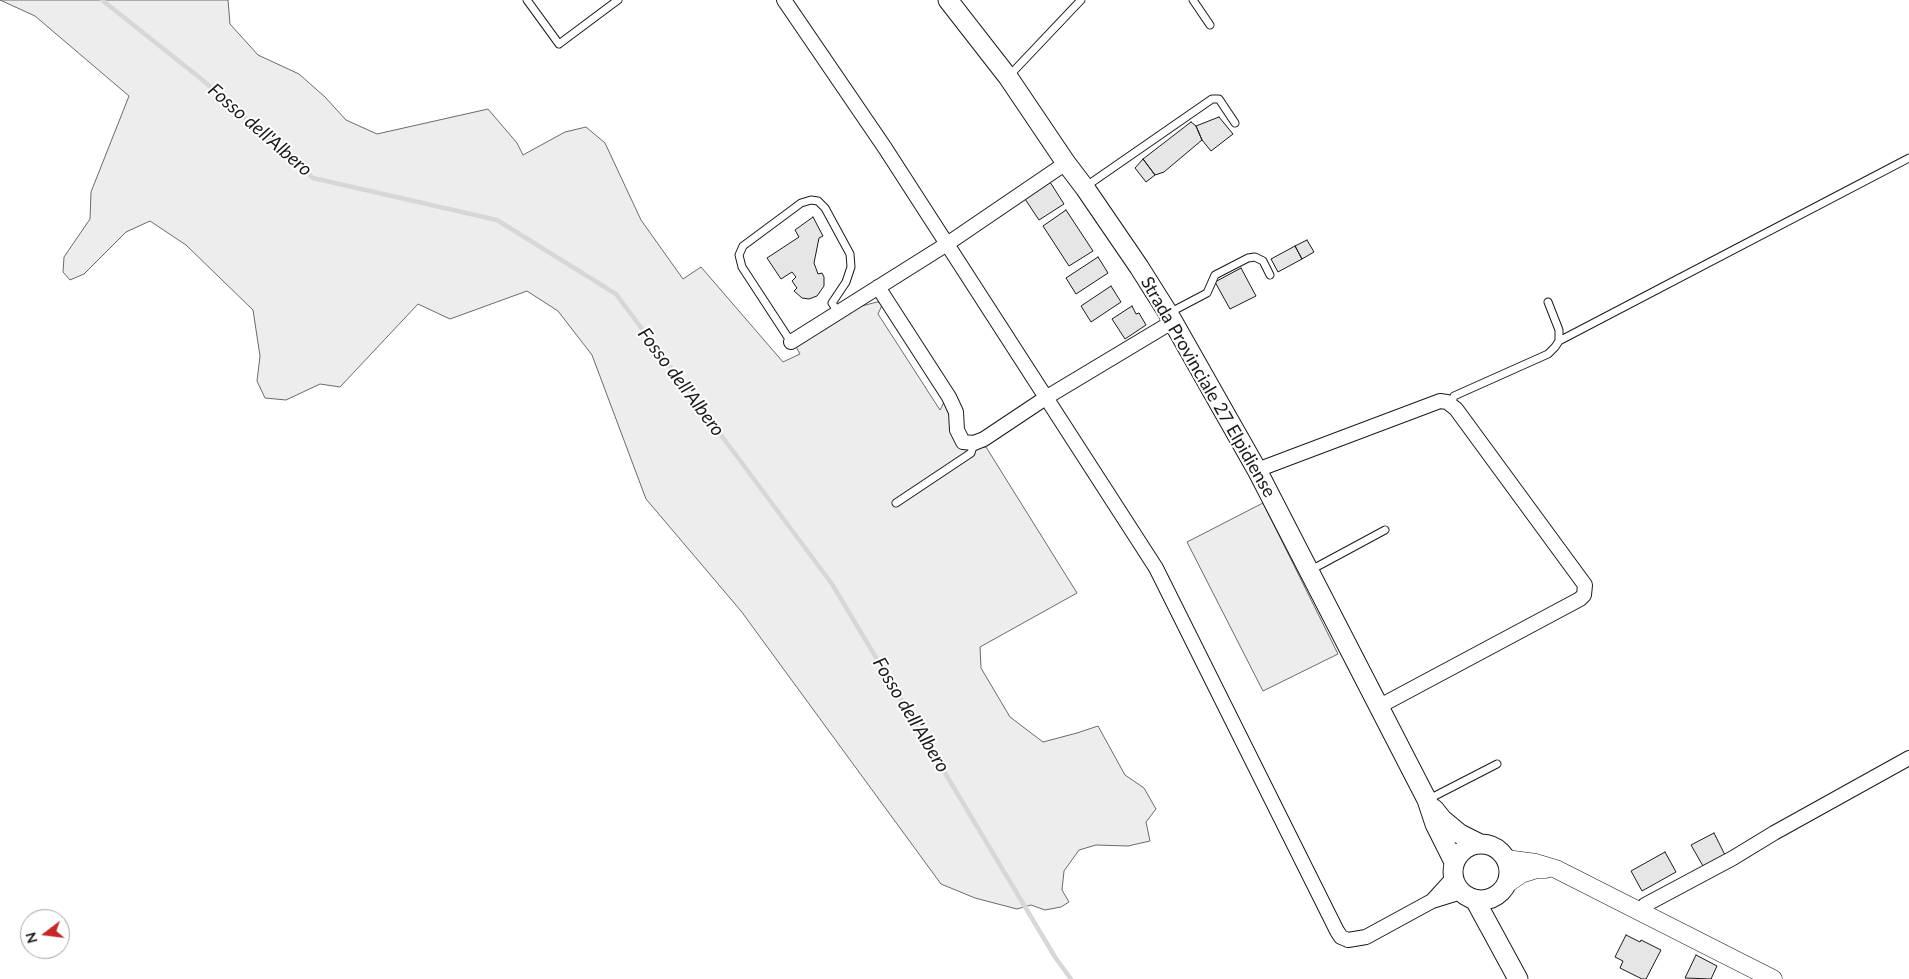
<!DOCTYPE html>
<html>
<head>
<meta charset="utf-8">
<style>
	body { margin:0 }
	#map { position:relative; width:1909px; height:979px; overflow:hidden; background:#fff; font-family:Lato,sans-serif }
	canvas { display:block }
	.north { position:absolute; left:20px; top:909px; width:50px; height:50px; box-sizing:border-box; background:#fff; border:1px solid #a3a3a3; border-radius:50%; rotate:255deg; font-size:14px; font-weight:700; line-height:20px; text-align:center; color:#1a1a1a }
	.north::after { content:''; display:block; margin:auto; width:18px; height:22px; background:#c62828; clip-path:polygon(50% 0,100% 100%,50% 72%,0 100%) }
</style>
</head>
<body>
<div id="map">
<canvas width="1909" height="979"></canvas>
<div class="north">N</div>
</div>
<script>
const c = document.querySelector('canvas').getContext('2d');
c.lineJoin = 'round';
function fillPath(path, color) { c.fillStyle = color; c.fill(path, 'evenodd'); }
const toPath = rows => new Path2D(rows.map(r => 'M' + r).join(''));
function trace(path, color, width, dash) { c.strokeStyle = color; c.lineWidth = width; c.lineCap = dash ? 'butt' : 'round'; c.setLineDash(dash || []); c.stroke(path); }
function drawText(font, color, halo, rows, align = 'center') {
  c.font = font + ' Lato,sans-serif'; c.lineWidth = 4; c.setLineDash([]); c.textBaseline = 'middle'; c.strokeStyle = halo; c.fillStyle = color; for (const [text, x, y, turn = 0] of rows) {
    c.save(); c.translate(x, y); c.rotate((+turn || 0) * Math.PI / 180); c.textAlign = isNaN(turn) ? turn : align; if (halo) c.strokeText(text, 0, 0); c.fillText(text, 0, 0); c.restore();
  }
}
const green = toPath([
	[0,0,228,0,230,24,258,55,299,74,325,97,346,120,377,134,488,109,517,143,523,155,565,132,586,127,605,143,641,220,683,279,701,267,783,362,800,354,795,345,858,307,877,302,883,303,878,314,940,410,945,400,950,417,951,432,961,449,986,447,1077,593,980,647,981,668,1010,717,1043,742,1077,733,1098,726,1125,775,1144,788,1156,809,1146,822,1150,841,1128,846,1096,845,1079,850,1064,871,1062,890,1069,902,1061,907,1045,910,1031,905,1017,909,975,898,941,884,741,611,646,499,592,355,558,311,527,291,450,319,418,304,340,387,320,384,286,400,265,398,257,381,260,356,253,310,186,245,150,221,126,232,84,274,70,280,63,272,64,257,90,219,91,192,129,96,35,16,0,0],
	[1263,503,1338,654,1263,691,1187,542,1263,503]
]);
fillPath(green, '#ededed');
trace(green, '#6a6a6a', 1);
trace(toPath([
	[102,0,200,78,313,178,497,220,616,294,832,584,1055,957,1071,979]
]), '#d7d7d7', 4.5);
const building = toPath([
	[1219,117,1233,134,1211,151,1202,140,1196,126,1219,117],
	[1191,122,1196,126,1202,140,1164,172,1155,175,1143,159,1191,122],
	[1143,159,1155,175,1146,182,1135,168,1143,159],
	[1050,182,1064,204,1039,220,1025,199,1050,182],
	[1066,210,1093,251,1069,266,1043,226,1066,210],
	[813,217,823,236,819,238,814,263,818,274,822,273,824,277,824,286,817,296,809,299,802,298,794,291,797,288,792,281,796,277,792,272,781,279,767,258,799,237,795,230,813,217],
	[1307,240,1314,252,1302,259,1295,246,1307,240],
	[1295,246,1302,259,1278,272,1271,259,1295,246],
	[1098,257,1108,273,1076,294,1066,278,1098,257],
	[1241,268,1256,296,1230,309,1215,282,1241,268],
	[1111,286,1121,302,1091,322,1081,306,1111,286],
	[1132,306,1136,314,1139,313,1146,325,1125,339,1112,319,1132,306],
	[1714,833,1725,855,1703,866,1691,845,1714,833],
	[1665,852,1676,872,1642,891,1631,871,1665,852],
	[1626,935,1640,942,1641,940,1661,950,1646,979,1642,979,1620,968,1623,961,1615,957,1626,935],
	[1696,955,1717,966,1711,979,1685,978,1696,955]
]);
fillPath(building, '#e6e6e6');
trace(building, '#1a1a1a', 1);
const service = toPath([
	[527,0,559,44,618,0],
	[1193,0,1210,25],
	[1008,77,1081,0],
	[1085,187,1212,99,1219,99,1235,123],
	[1169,313,1207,293,1215,275,1248,258,1255,257,1263,261,1270,275],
	[1559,341,1909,158],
	[791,342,742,267,739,255,743,246,801,203,811,200,818,201,825,208,850,254,851,267,846,282,832,303,838,312],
	[1451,404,1454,396,1548,354,1555,347,1559,341,1559,330,1548,302],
	[896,503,971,453,974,443],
	[1309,571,1385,530],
	[1427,800,1497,764]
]);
const minor = toPath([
	[784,0,885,148,1156,568,1337,931,1341,937,1348,940,1366,937,1432,901,1461,892],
	[878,287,949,397,956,412,957,430,963,442,974,443,984,439,1047,397,1172,322],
	[791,342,947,244,1066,163],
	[1257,470,1440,401,1447,402,1456,409,1585,585,1584,595,1580,599,1378,707],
	[1433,900,1453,878],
	[1640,912,1645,905,1733,858,1774,833,1909,758]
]);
const tertiary = toPath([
	[1506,859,1536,863,1556,869,1773,979],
	[1508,883,1521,874,1537,869,1546,869]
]);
const secondary = toPath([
	[948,0,1008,77,1066,163,1085,188,1139,267,1168,313,1257,470,1427,800,1435,824,1454,862],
	[1434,809,1442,819,1460,834,1480,844],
	'1453 872a28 28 0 1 1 56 0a28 28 0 1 1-56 0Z',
	[1475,900,1518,979]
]);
trace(service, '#1a1a1a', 9);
trace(minor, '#1a1a1a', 16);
trace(tertiary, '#1a1a1a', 19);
trace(secondary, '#1a1a1a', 21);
trace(service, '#fff', 7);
trace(minor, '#fff', 14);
trace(tertiary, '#fff', 18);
trace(secondary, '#fff', 19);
drawText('18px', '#1a1a1a', '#fff', [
	["Strada Provinciale 27 Elpidiense",1208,387,60]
]);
drawText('italic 19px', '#1a1a1a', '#fff', [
	["Fosso dell'Albero",260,130,41],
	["Fosso dell'Albero",681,382,53],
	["Fosso dell'Albero",911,715,59]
]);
</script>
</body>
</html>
